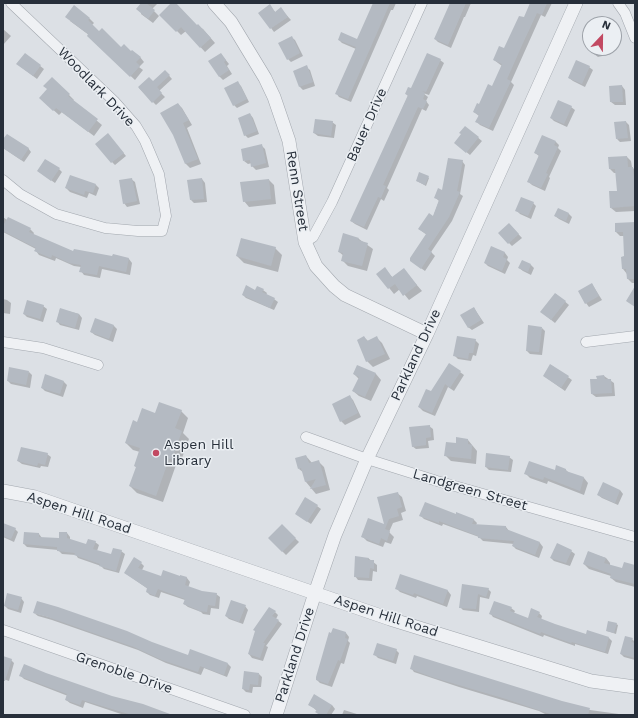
<!DOCTYPE html>
<html>
<head>
<meta charset="utf-8">
<style>
	body { margin:0 }
	#map { position:relative; width:638px; height:718px; overflow:hidden; background:#dce0e5; font-family:"Work Sans",sans-serif }
	canvas { display:block }
	.frame { position:absolute; inset:0; border:4px solid #272f3a; pointer-events:none }
	.north { position:absolute; left:582px; top:16px; width:40px; height:40px; box-sizing:border-box; background:#ebeff3; border:1px solid #9da2a9; border-radius:50%; rotate:22deg; font-size:11px; font-weight:700; line-height:16px; text-align:center; color:#272f3a }
	.north::after { content:''; display:block; margin:auto; width:14px; height:18px; background:#c24962; clip-path:polygon(50% 0,100% 100%,50% 72%,0 100%) }
</style>
</head>
<body>
<div id="map">
<canvas width="638" height="718"></canvas>
<div class="frame"></div>
<div class="north">N</div>
</div>
<script>
const c = document.querySelector('canvas').getContext('2d');
c.lineJoin = 'round';
function fillPath(path, color) { c.fillStyle = color; c.fill(path, 'evenodd'); }
const toPath = rows => new Path2D(rows.map(r => 'M' + r).join(''));
function trace(path, color, width, dash) { c.strokeStyle = color; c.lineWidth = width; c.lineCap = dash ? 'butt' : 'round'; c.setLineDash(dash || []); c.stroke(path); }
function drawText(font, color, halo, rows, align = 'center') {
  c.font = font + ' "Work Sans",sans-serif'; c.lineWidth = 3; c.setLineDash([]); c.textBaseline = 'middle'; c.strokeStyle = halo; c.fillStyle = color; for (const [text, x, y, turn = 0] of rows) {
    c.save(); c.translate(x, y); c.rotate((+turn || 0) * Math.PI / 180); c.textAlign = isNaN(turn) ? turn : align; if (halo) c.strokeText(text, 0, 0); c.fillText(text, 0, 0); c.restore();
  }
}
fillPath(toPath([
	[142,3,158,3,152,9,159,16,153,23,141,14],
	[172,3,174,3,197,26,203,29,215,43,205,52,186,31,181,35,161,15],
	[377,3,396,3,393,10,391,10,351,102,339,97,336,93,356,49,342,43,339,40,358,41],
	[451,3,471,3,465,17,464,17,451,48,438,42,435,39],
	[531,3,552,3,545,17,541,15,511,82,514,85,493,131,480,125,477,122,479,116,474,112,493,87,502,66,494,60,505,50,524,19],
	[270,6,276,13,281,9,291,20,274,32,260,13],
	[74,7,90,19,94,23,92,25,99,32,121,48,140,57,144,62,139,67,143,70,135,80,92,40,89,35,70,21],
	[3,29,11,36,3,45],
	[614,33,618,46,614,47],
	[291,37,295,40,303,56,291,62,288,59],
	[593,48,609,48,611,54,598,57,594,54],
	[25,54,44,69,37,79,21,67],
	[221,54,229,64,227,66,232,74,223,80,219,76],
	[440,60,444,63,429,95,423,93,428,97,426,101,429,105,426,111,422,109,387,188,389,190,384,201,381,199,367,230,355,224,351,221,408,96,406,94],
	[306,67,310,70,315,86,303,90,300,87,294,71],
	[589,67,593,70,585,87,573,81,569,78],
	[165,71,172,79,159,91,165,97,156,105,139,88,153,82],
	[52,78,74,100,73,101,102,125,94,136,62,112,59,115,40,98,48,89],
	[238,83,241,86,249,102,237,108,234,105],
	[622,86,625,90,626,105,615,105,611,102],
	[178,104,182,108,192,125,187,128,201,164,190,168,186,164,174,134],
	[571,107,575,110,567,127,554,121,551,118],
	[250,114,253,118,259,134,248,138,245,135],
	[332,122,336,125,334,138,318,136,314,133],
	[626,122,629,125,631,141,620,142,617,139],
	[465,127,482,141,470,155,459,146],
	[543,136,556,142,559,145,558,148,561,151,549,177,550,178,545,191,532,185,529,182,539,156,535,153],
	[111,138,126,156,115,165,112,162],
	[3,141,28,148,31,152,24,162,3,148],
	[262,146,265,149,269,167,256,170,252,166,252,163,248,164,244,161],
	[627,157,631,161,632,167,635,170,635,211,616,212,611,208,618,192,617,173,614,173,610,169],
	[462,161,465,165,460,194,463,196,452,221,431,252,435,256,425,271,415,264,427,235,419,229,433,217,439,201,436,198,443,191],
	[59,169,62,172,55,183,38,171],
	[428,177,429,178,426,186,417,181],
	[131,179,135,182,140,204,127,207,124,203],
	[202,179,205,183,207,202,194,203,191,200],
	[269,180,274,185,276,204,249,207,244,201],
	[96,185,99,188,96,196,89,193,87,198,70,192,66,188],
	[533,203,536,206,531,219,520,214,516,210],
	[558,209,569,214,572,217,569,224,559,219,555,216],
	[3,217,7,220,30,229,34,233,33,235,74,252,129,259,132,263,130,275,102,269,100,278,84,275,81,271,81,267,74,266,56,258,55,261,39,255,36,251,36,249,3,232],
	[635,223,635,283,632,283,628,279,627,274,623,269,625,257,624,236,620,236,616,232],
	[509,224,522,238,512,246,499,233],
	[344,234,359,239,373,249,367,271,348,266,342,260,344,256,339,252],
	[492,247,505,253,508,257,507,260,510,263,505,274,488,266,485,263],
	[275,248,282,255,278,272,244,263,237,256],
	[522,261,531,265,534,268,531,275,523,271,519,268],
	[385,269,393,278,404,270,422,291,409,300,400,289,394,294,378,274],
	[592,284,602,300,589,307,586,303],
	[263,290,267,293,266,295,274,299,278,302,274,310,246,298,243,295],
	[556,294,569,305,555,323,545,315],
	[3,299,7,300,11,303,10,314,3,313],
	[43,306,47,309,43,322,27,317,24,314],
	[474,308,484,323,472,330,468,327],
	[60,309,79,314,82,318,79,330,60,325,57,321],
	[96,320,114,326,117,329,113,342,95,335,91,332],
	[542,328,545,331,542,355,530,354,527,351],
	[364,337,368,341,377,338,382,343,390,359,373,367,367,361],
	[475,340,479,344,476,356,473,355,471,361,458,359,454,355],
	[449,364,464,375,454,391,448,387,435,416,423,411,419,407,431,393],
	[551,365,572,380,565,391,544,376],
	[358,366,376,374,381,380,371,401,359,396,353,391,359,379,354,374],
	[29,372,32,375,30,388,11,384,8,381],
	[46,375,64,382,67,385,63,397,45,391,42,388],
	[604,376,614,383,615,396,596,397,592,394,598,380],
	[349,396,353,400,361,417,345,425,341,421],
	[181,411,188,418,183,433,189,439,179,466,176,465,163,502,137,493,130,486,137,468,135,466,140,452,133,450,126,443,156,414],
	[429,426,433,429,434,440,428,441,429,448,416,449,412,446],
	[468,440,477,451,476,464,451,461,445,455,456,444],
	[47,454,51,457,48,467,41,466,40,468,22,464,18,461],
	[306,456,312,463,318,461,324,467,330,490,316,494,306,482,304,473,299,469],
	[509,457,513,460,511,472,489,470,486,467],
	[566,470,570,474,584,478,588,483,584,495,548,481,547,484,530,478,526,474],
	[620,490,623,494,618,505,602,498,598,495],
	[397,493,402,497,406,511,401,513,403,520,393,523,389,532,394,537,391,544,385,542,383,547,367,541,362,536,385,525],
	[317,506,321,509,311,524,296,514],
	[456,515,473,519,477,523,476,525,506,527,509,531,540,543,543,547,539,558,516,549,513,546,514,544,483,541,479,537,443,524,442,526,424,519,421,516],
	[3,524,15,529,18,532,14,542,3,537],
	[282,526,299,542,286,555,269,538],
	[67,533,70,537,70,540,87,546,95,542,99,545,97,551,112,556,121,551,125,554,119,573,104,569,101,566,78,558,76,555,62,554,58,550,27,547,24,544,39,534,42,538,59,540],
	[571,551,575,554,570,566,554,561,551,558],
	[588,552,606,558,610,563,610,566,623,569,635,566,635,587,616,582,611,578,611,576,589,569,584,564],
	[368,558,377,565,377,572,373,571,372,581,358,580,355,576],
	[141,563,144,566,142,570,161,577,181,577,181,576,187,578,190,582,188,588,202,592,216,594,220,597,219,609,211,608,210,615,203,614,201,612,188,607,184,604,185,600,161,592,159,598,150,595,147,592,148,589,125,573],
	[401,576,448,591,451,595,447,607,417,596,416,598,400,592,397,589],
	[463,586,488,589,491,592,489,599,480,597,479,612,463,610,460,607],
	[21,598,24,602,21,613,8,609,5,606],
	[245,606,248,610,243,624,229,619,226,616],
	[511,608,515,611,514,613,528,619,539,613,542,616,541,620,587,636,588,632,609,638,612,641,608,654,575,644,575,646,544,635,543,637,493,617,490,613],
	[275,612,278,615,276,619,282,624,266,646,268,647,263,661,252,658,249,654,256,632],
	[34,613,152,643,189,656,228,664,231,667,227,677,204,668,201,675,166,663,138,650,52,620,38,616],
	[616,624,618,625,616,634,607,631],
	[333,629,346,633,349,637,348,641,350,643,344,664,341,663,332,687,320,683,317,680],
	[632,639,635,642,635,660,624,657,621,654],
	[396,650,399,653,396,664,378,658,374,654],
	[3,657,11,660,14,663,9,681,3,679],
	[411,668,590,710,626,715,547,715,539,711,459,687,414,672],
	[46,674,111,697,142,705,171,715,124,715,85,702,83,708,70,703,66,700,68,696,24,679,20,675],
	[259,674,262,677,261,687,253,687,252,693,246,692,243,689],
	[309,704,332,705,335,709,331,715,319,715,317,712,317,711],
	[344,710,360,715,342,715]
]), '#0003');
fillPath(toPath([
	[141,3,146,3,155,10,148,19,136,9],
	[171,3,176,3,197,25,198,24,211,38,200,48,181,27,176,32,159,15],
	[373,3,390,3,348,99,335,94,356,47,338,40,341,32,357,39],
	[450,3,466,3,448,45,434,39],
	[530,3,547,3,542,15,537,13,523,43,507,79,511,81,489,128,475,122,479,115,473,112,477,103,479,104,488,84,492,86,502,64,493,60,499,46,504,48,519,16,524,17],
	[270,4,275,12,281,7,288,17,270,29,258,13],
	[74,5,90,18,88,20,99,31,102,28,121,47,124,44,131,51,132,50,141,57,136,62,140,66,130,77,87,36,88,34,65,17],
	[292,36,300,53,287,60,278,43],
	[25,53,41,65,33,76,16,64],
	[221,53,226,60,224,62,229,70,219,77,208,61],
	[427,53,441,59,426,92,422,91,425,93,423,99,427,101,423,109,418,107,383,185,386,186,381,198,378,197,364,227,350,221,408,95,405,94,408,87,411,88],
	[576,60,590,66,582,84,568,78],
	[307,65,313,82,299,87,293,71],
	[165,70,170,75,157,87,162,93,152,103,138,87,149,77,153,81],
	[52,77,70,94,68,96,98,119,88,132,56,108,53,111,39,98,47,89,43,86],
	[238,81,247,99,233,106,224,88],
	[622,85,623,102,610,102,609,86],
	[558,100,572,106,564,124,550,118],
	[178,103,189,120,183,123,198,159,185,164,173,135,160,113],
	[250,113,257,131,244,136,238,118],
	[315,119,333,121,331,136,313,133],
	[626,121,628,138,616,139,614,122],
	[465,126,479,137,466,153,454,143,461,134,459,133],
	[108,133,124,153,111,163,95,144],
	[7,134,29,148,21,160,3,148,3,139],
	[542,135,556,141,554,145,558,147,546,173,548,174,541,188,527,182,539,155,534,153],
	[262,144,266,163,251,167,250,160,243,161,241,149],
	[627,156,628,167,633,167,635,190,635,206,610,208,609,191,617,191,615,169,609,169,608,157],
	[448,158,463,160,457,191,460,192,449,217,428,249,432,252,421,269,410,261,410,258,426,234,418,229,429,213,433,216,439,200,434,198,438,188,442,190],
	[45,159,60,168,51,181,37,171],
	[419,172,429,176,425,185,416,181],
	[70,175,96,184,93,193,85,191,84,195,65,188],
	[132,178,137,201,123,204,119,180],
	[202,178,204,199,190,200,187,180],
	[269,179,271,199,243,202,240,182],
	[521,197,534,202,528,216,515,211],
	[558,208,569,213,566,221,554,216],
	[8,217,31,228,29,232,73,251,74,249,112,256,113,254,129,258,126,272,99,266,97,275,79,272,81,265,69,263,52,255,51,258,34,251,36,248,3,231,3,226],
	[635,222,635,279,627,279,626,269,622,269,621,257,624,256,623,232,615,232,615,223],
	[509,223,519,234,508,244,498,233],
	[343,233,359,238,358,240,368,243,362,266,341,261,343,253,338,252],
	[241,238,276,247,271,266,236,256],
	[491,246,505,252,503,257,507,259,502,271,484,263],
	[522,260,531,264,528,272,518,268],
	[385,267,392,277,404,268,417,285,403,296,395,284,388,289,376,274],
	[592,283,599,296,585,304,578,291],
	[246,285,255,290,257,286,264,289,262,292,275,298,270,308,242,295],
	[635,286,635,307,626,301],
	[555,293,566,301,551,320,540,312],
	[27,300,44,305,40,319,23,314],
	[474,307,481,320,468,328,460,315],
	[60,308,79,314,75,328,56,322],
	[95,318,114,325,109,339,90,332],
	[528,325,542,327,539,352,526,351],
	[364,336,367,341,377,336,385,354,366,362,357,340],
	[457,336,476,339,473,353,469,353,468,359,453,356],
	[449,363,461,371,450,388,445,384,432,413,418,407,426,389,431,391],
	[550,364,569,376,561,388,543,376],
	[357,365,376,373,365,397,352,391,359,377,353,374],
	[9,367,29,371,26,385,7,381],
	[45,374,64,381,60,394,41,388],
	[604,375,605,379,611,379,612,393,591,394,590,379,597,379,596,376],
	[350,395,358,413,340,422,332,404],
	[159,402,182,410,175,428,182,431,172,459,169,459,156,496,129,486,136,467,134,466,140,448,125,443,133,420,137,422,142,408,155,413],
	[430,425,431,437,426,438,426,445,412,447,409,427],
	[456,437,468,439,468,444,472,445,471,459,444,456,446,442,456,443],
	[21,447,48,453,45,465,38,463,37,466,17,461],
	[486,453,510,456,508,470,485,467],
	[306,455,309,463,319,460,326,485,310,489,316,479,305,482,301,468,298,469,295,458],
	[529,461,555,470,556,465,566,469,566,471,584,477,580,491,544,477,543,480,524,474],
	[603,482,620,490,615,503,597,495],
	[398,492,402,507,397,509,399,516,389,519,385,529,390,531,387,541,381,538,379,544,361,537,368,518,384,524,377,497],
	[305,497,318,505,307,522,295,514],
	[425,502,456,514,456,512,474,519,472,524,506,526,506,529,540,542,535,555,512,546,514,541,478,538,478,536,439,521,439,523,419,516],
	[3,523,16,528,11,539,3,536],
	[282,524,296,538,282,552,268,538],
	[24,532,39,533,39,537,59,538,59,532,67,532,67,538,86,544,88,539,96,541,93,549,111,554,113,548,122,550,116,571,99,566,100,564,74,555,75,553,57,551,57,547,23,544],
	[557,543,572,550,566,563,550,558],
	[588,551,606,558,604,563,622,568,624,562,635,565,635,584,610,578,611,574,583,564],
	[355,556,369,558,368,560,374,560,374,569,370,568,369,578,354,577],
	[134,557,142,562,138,568,161,576,163,570,180,576,180,575,187,577,185,585,202,591,217,593,215,606,208,605,207,612,198,611,198,610,183,604,185,599,158,589,155,596,146,592,147,588,124,573],
	[400,574,448,590,443,604,414,593,413,595,395,589],
	[462,584,489,588,486,597,478,594,476,609,459,608],
	[7,593,22,597,18,610,4,606],
	[231,600,246,605,239,622,225,616],
	[37,601,58,607,127,631,152,642,188,655,190,649,228,663,224,675,200,666,198,672,162,660,134,647,96,634,48,617,33,613],
	[494,601,512,607,510,611,528,618,531,608,540,612,537,617,555,624,586,634,587,630,609,637,605,652,572,642,571,643,541,632,540,634,489,614],
	[269,607,276,611,272,616,279,620,263,643,265,643,260,658,248,654,255,631,253,630],
	[608,621,617,623,614,633,606,631],
	[333,628,346,632,345,638,348,639,340,661,338,660,328,684,316,680,316,677,329,632,331,633],
	[625,636,633,638,631,642,635,643,635,658,620,654],
	[377,643,397,649,393,661,373,655],
	[414,655,562,701,590,708,588,715,553,715,506,699,435,678,410,669],
	[3,656,12,659,5,681,3,681],
	[24,664,46,673,112,696,143,704,170,714,169,715,132,715,82,700,80,705,65,700,67,694,19,676],
	[244,671,259,673,258,685,250,684,249,690,242,689],
	[314,694,332,705,326,715,320,715,315,712,317,710,308,705]
]), '#b4bac2');
const minor = toPath([
	[618,3,625,13,635,38],
	[3,180,20,194,56,214,105,228,138,231,162,231,166,216,159,174,145,141,136,126,114,101,11,3],
	[305,242,313,237,332,202,422,3],
	[3,342,43,348,98,365],
	[586,342,635,336],
	[306,437,367,459,437,481,635,537],
	[3,630,245,715]
]);
const tertiary = toPath([
	[214,3,231,22,265,78,274,97,289,141,305,242,316,266,334,286,345,295,427,334],
	[3,491,35,497,390,619,591,681,635,687],
	[276,715,315,593,335,535,367,459,427,334,576,3]
]);
trace(minor, '#a2a7ae', 11);
trace(tertiary, '#a2a7ae', 14);
trace(minor, '#eff1f4', 10);
trace(tertiary, '#eff1f4', 13);
for (const [x, y, r, color] of [
	[156,453,4,"#c24962"]
]) { const dot = new Path2D(); dot.arc(x, y, r, 0, 2 * Math.PI); c.fillStyle = color; c.fill(dot); trace(dot, '#ebeff3', 1.5); }
drawText('14px', '#272f3a', '#ebeff3', [
	["Woodlark Drive",96,87,46],
	["Bauer Drive",367,125,-66],
	["Renn Street",297,191,81],
	["Parkland Drive",416,355,-65],
	["Landgreen Street",470,490,16],
	["Aspen Hill Road",79,513,18],
	["Aspen Hill Road",386,616,18],
	["Parkland Drive",295,655,-72],
	["Grenoble Drive",124,673,19]
]);
drawText('14px', '#272f3a', '#ebeff3', [
	["Aspen Hill",164,445],
	["Library",164,461]
], 'left');
</script>
</body>
</html>
